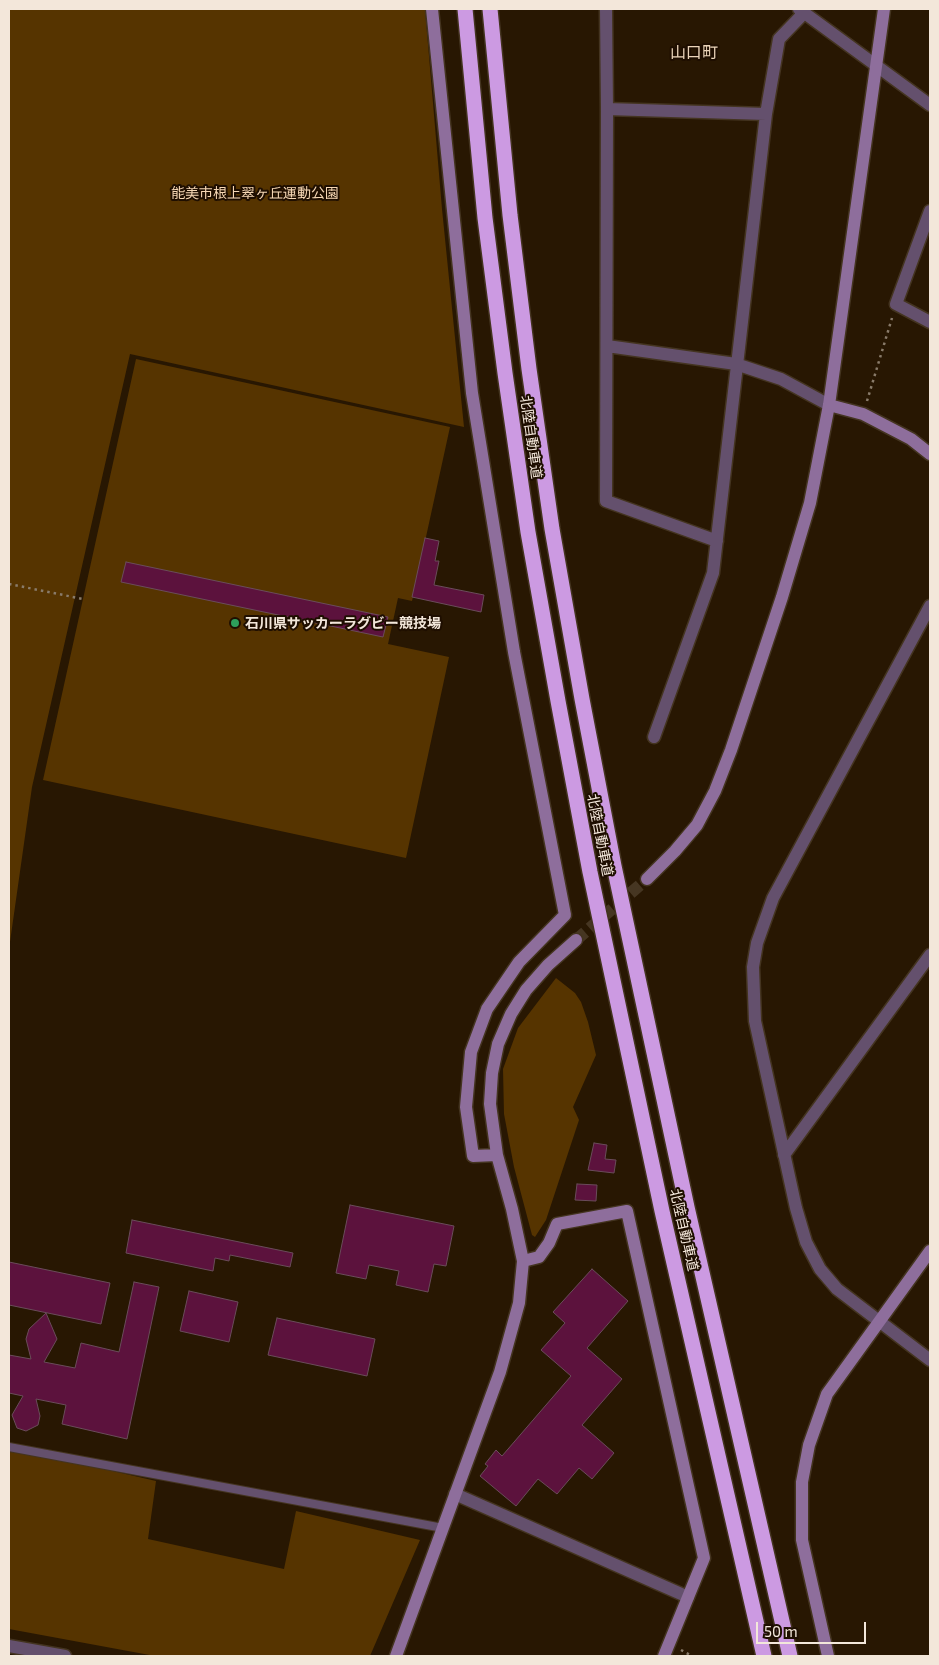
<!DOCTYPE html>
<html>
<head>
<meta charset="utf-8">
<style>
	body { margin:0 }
	#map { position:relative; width:939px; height:1665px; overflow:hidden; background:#281702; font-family:"Exo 2",sans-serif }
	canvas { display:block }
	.frame { position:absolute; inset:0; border:10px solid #f3e7da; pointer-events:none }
	.scale { position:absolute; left:756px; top:1622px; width:110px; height:22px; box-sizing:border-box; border:2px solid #f3e7da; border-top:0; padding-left:6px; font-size:15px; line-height:18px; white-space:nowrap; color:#f3e7da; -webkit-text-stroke:4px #1e0e00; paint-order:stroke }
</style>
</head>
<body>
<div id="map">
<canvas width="939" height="1665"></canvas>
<div class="frame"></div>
<div class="scale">50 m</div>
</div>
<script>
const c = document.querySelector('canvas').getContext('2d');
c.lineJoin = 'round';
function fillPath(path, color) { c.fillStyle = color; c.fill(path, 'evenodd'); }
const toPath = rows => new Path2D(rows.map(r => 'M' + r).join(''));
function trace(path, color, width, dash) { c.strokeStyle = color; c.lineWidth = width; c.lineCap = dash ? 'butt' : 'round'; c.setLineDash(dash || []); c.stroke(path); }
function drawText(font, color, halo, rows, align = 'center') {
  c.font = font + ' "Exo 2","Noto Sans JP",sans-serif'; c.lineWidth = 4; c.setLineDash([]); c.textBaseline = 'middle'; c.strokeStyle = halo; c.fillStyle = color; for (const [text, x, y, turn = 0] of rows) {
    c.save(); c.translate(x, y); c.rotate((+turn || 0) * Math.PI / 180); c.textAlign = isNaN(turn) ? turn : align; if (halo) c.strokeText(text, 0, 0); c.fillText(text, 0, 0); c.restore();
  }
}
fillPath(toPath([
	[9,9,425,9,442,209,464,427,130,354,32,787,9,949],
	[136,359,450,427,412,601,398,598,388,644,449,657,406,858,43,780],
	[556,978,575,993,581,1002,588,1022,596,1055,573,1107,579,1120,546,1220,535,1237,532,1235,514,1167,504,1114,503,1069,518,1028],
	[9,1447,156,1481,148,1539,284,1569,296,1511,420,1540,370,1656,155,1656,9,1629]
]), '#563400');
const building = toPath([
	[425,538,439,541,435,561,439,561,434,585,484,595,481,612,412,597,425,538],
	[126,562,388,617,383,637,121,582,126,562],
	[594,1143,607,1145,605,1159,616,1160,614,1173,588,1170,594,1143],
	[577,1184,597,1185,596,1201,575,1200,577,1184],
	[350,1205,454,1226,446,1266,434,1264,428,1292,396,1285,399,1271,369,1265,366,1279,336,1273,350,1205],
	[132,1220,293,1253,290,1267,230,1255,229,1261,215,1258,213,1271,126,1253,132,1220],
	[9,1262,110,1283,101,1324,9,1305,9,1262],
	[592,1269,628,1301,587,1348,622,1379,582,1425,614,1453,592,1479,579,1468,557,1494,538,1479,516,1506,480,1476,488,1466,485,1464,496,1450,502,1456,571,1376,541,1350,565,1323,553,1312,592,1269],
	[134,1282,159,1287,127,1439,62,1424,66,1405,36,1399,40,1416,38,1425,26,1431,17,1428,12,1415,23,1396,9,1393,9,1355,31,1359,26,1339,29,1329,46,1313,57,1339,44,1362,75,1368,81,1343,119,1352,134,1282],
	[189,1291,238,1302,229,1342,180,1331,189,1291],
	[277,1318,375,1339,367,1376,268,1355,277,1318]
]);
fillPath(building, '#5c123d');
trace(building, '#6a4c5a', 1);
trace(toPath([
	[576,940,647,879]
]), '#463622', 12, [12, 6]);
const lane = toPath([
	[9,1447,443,1528]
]);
const street = toPath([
	[606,9,607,109],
	[799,9,930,105],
	[930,211,896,304,930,322],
	[607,346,736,364,781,379,829,405],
	[717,541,606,501,607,109,766,114,779,39,804,13],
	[930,606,773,898,757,943,753,967,755,1021,796,1208,806,1242,820,1269,837,1289,930,1360],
	[654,737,713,573,766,114],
	[784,1155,930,955],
	[455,1494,688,1597],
	[9,1646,65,1656]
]);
const secondary = toPath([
	[432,9,472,393,514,652,565,915,519,962,487,1009,471,1052,466,1107,473,1156,497,1155],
	[829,405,863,414,911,439,930,454],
	[647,879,675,851,697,825,715,791,731,750,782,597,810,503,829,405,884,9],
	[523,1261,539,1257,549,1243,557,1224,627,1211,704,1558,664,1656],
	[396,1656,500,1372,519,1303,523,1261,512,1209,497,1155,490,1104,492,1073,498,1044,511,1014,526,990,548,965,576,940],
	[828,1656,802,1540,802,1482,809,1445,827,1394,930,1251]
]);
const highway = toPath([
	[465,9,485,218,505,373,528,532,558,701,590,872,662,1211,764,1656],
	[490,9,510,215,529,369,552,529,582,699,614,866,687,1207,790,1656]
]);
trace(lane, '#443420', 10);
trace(street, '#443420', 15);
trace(secondary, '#443420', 15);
trace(highway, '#443420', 18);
trace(toPath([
	[867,401,892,318],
	[9,584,83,599],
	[681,1650,692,1656]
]), '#897b6a', 2.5, [2.5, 4]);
trace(lane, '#64506d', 8);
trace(street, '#64506d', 12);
trace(secondary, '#8e6e9c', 12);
trace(highway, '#cc9ae2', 15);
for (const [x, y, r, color] of [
	[235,623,5,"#2e9e5b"]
]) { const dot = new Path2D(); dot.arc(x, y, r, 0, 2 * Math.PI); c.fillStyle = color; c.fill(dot); trace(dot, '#1e0e00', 2); }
drawText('14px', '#f6d7b4', '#1e0e00', [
	["能美市根上翠ヶ丘運動公園",255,193]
]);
drawText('14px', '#f3e7da', '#1e0e00', [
	["北陸自動車道",531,437,82],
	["北陸自動車道",600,835,79],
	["北陸自動車道",684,1230,77]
]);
drawText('bold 14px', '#f3e7da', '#1e0e00', [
	["石川県サッカーラグビー競技場",245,623]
], 'left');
drawText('16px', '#ebd4b9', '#1e0e00', [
	["山口町",694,53]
]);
</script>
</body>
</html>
